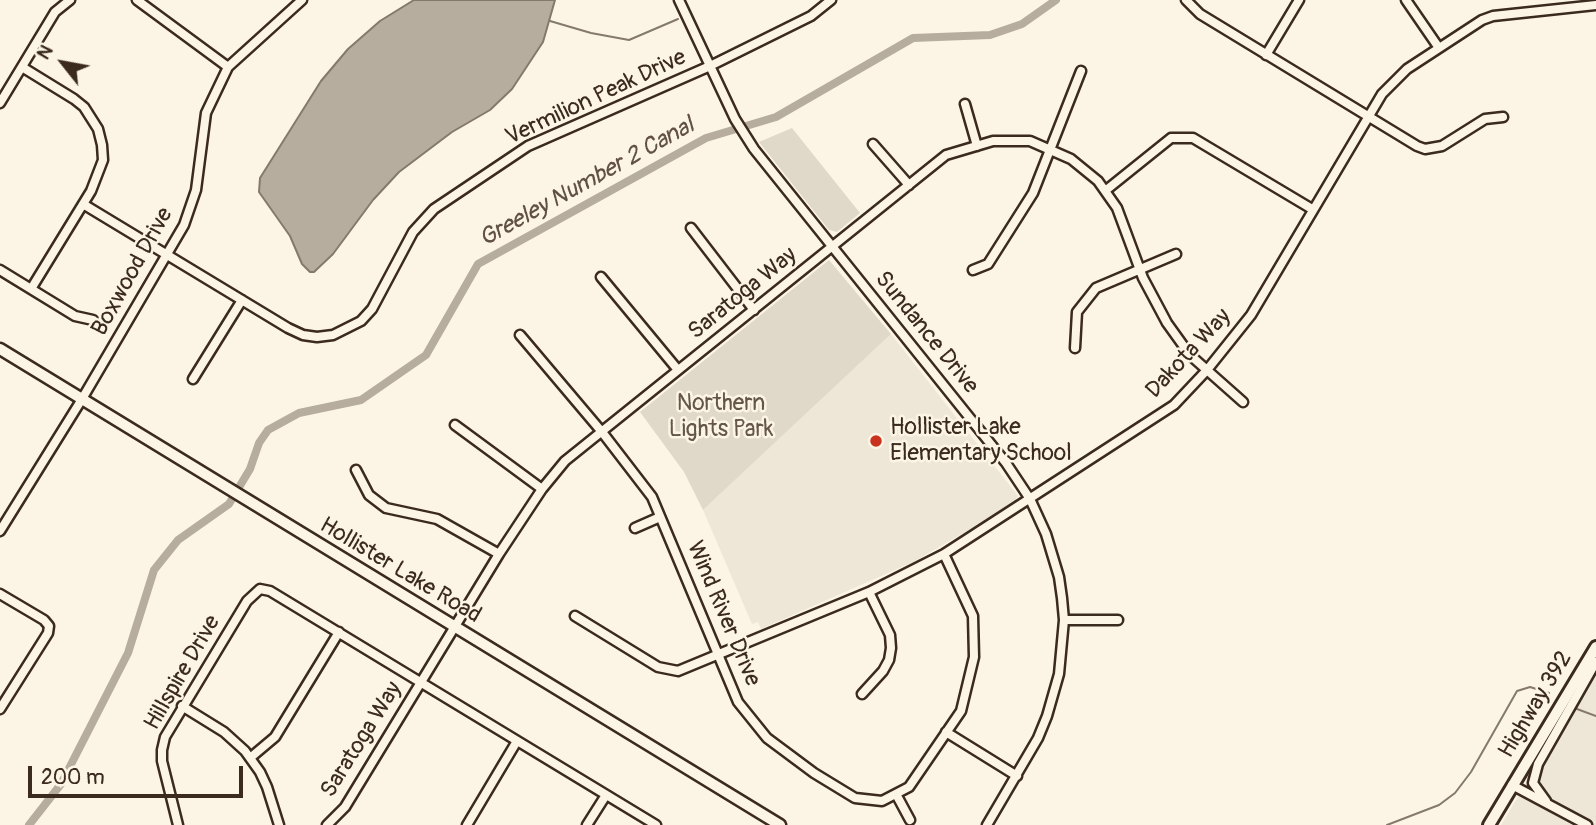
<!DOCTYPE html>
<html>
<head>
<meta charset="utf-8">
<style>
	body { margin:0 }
	#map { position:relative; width:1596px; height:825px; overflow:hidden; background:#fcf5e5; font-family:Pangolin,sans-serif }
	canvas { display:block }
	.north { position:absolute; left:28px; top:28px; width:70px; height:70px; -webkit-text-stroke:5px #fcf5e5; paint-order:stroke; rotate:301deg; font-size:19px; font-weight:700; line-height:28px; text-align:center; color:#3b2a1e }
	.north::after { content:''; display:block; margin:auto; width:24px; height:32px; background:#3b2a1e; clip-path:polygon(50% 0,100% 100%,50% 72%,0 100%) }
	.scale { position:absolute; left:28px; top:766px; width:215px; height:32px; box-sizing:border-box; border:4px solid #3b2a1e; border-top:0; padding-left:9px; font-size:21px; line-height:24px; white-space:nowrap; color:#3b2a1e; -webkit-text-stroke:5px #fcf5e5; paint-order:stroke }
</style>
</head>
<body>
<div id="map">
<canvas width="1596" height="825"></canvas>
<div class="north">N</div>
<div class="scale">200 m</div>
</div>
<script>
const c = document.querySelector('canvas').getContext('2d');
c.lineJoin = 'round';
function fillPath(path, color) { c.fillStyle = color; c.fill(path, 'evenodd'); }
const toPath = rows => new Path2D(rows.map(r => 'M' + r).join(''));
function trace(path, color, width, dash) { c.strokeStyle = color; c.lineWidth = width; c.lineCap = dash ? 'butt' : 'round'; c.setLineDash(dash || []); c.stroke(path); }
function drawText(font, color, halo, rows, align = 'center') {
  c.font = font + ' Pangolin,sans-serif'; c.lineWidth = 5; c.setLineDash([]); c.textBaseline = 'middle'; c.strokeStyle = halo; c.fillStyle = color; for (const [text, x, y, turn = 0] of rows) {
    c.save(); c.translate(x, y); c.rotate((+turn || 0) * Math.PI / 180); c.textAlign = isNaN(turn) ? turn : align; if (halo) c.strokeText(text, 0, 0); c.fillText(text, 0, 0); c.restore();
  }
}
fillPath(toPath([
	[891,334,1018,496,1015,501,998,513,915,561,761,629,758,622,752,624,703,510],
	[1596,667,1596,825,1501,825]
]), '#eee6d6');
fillPath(toPath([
	[792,128,860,213,837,232,829,230,759,142],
	[829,260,891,334,703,510,684,472,640,412]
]), '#e0d8c8');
const water = toPath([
	[414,0,555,0,543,42,512,89,490,110,452,132,399,172,373,200,333,254,314,272,310,272,302,264,290,236,259,192,260,178,321,81,348,49,380,21,414,0]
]);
fillPath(water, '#b7ad9e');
trace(water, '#85796b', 2);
trace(toPath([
	[550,21,591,33,629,40,678,19],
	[1577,709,1596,716],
	[1387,825,1439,805,1455,793,1471,772,1517,691,1530,687,1549,693]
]), '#85796b', 2);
trace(toPath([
	[29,825,61,784,128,653,154,570,178,540,229,504,250,469,259,443,268,430,299,413,361,400,426,355,478,264,706,138,776,117,913,38,990,35,1022,24,1056,0]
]), '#b7ad9e', 8);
const minor = toPath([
	[137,0,228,67],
	[679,0,735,119,754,149,1006,463,1030,499,1046,534,1059,577,1062,598,1064,620,1059,674,1047,716,1038,738,987,825],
	[1186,0,1200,14,1417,146,1425,149,1442,146,1485,119,1503,117],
	[1406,0,1439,48],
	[1266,55,1299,0],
	[22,67,74,99,84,107,98,129,102,145,103,160,91,191,31,289],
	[0,103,55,12,70,0],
	[965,104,977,146],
	[873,144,909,185],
	[1105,191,1171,138,1193,138,1312,209],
	[83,204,288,328,303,335,317,337,333,335,361,321,372,309,413,232,434,209,528,146,710,66,811,16,831,0],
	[691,228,754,310],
	[0,270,75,316,93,320],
	[973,270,988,264,1033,193,1081,71],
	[601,277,678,370],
	[520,335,602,432,652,497,738,702,767,738,814,773,855,798,882,801,909,787,961,711,974,657,973,616,944,554],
	[1075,348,1077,312,1096,288,1176,254],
	[193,379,242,300],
	[455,425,542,489],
	[356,470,369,495,386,508,437,519,499,554],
	[635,528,660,517],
	[0,531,82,399,184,225,196,190,206,113,228,67,302,0],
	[0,594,44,620,49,626,48,633,0,709],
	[575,616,658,667,678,671,869,592,944,554,1174,405,1207,370,1251,315,1382,94,1407,69,1482,20,1493,16,1596,5],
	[1064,620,1118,620],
	[862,694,883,671,889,660,891,648,890,635,869,592],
	[182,706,224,732,245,751,260,772,267,787,279,825],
	[946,732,1017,776],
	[250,758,275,737,339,632],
	[1512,785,1587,825],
	[896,794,910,820],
	[1546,801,1533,783,1538,764,1596,662],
	[178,825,162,761,162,750,165,737,247,601,260,589,270,591,656,825],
	[327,825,345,807,499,554,542,489,565,461,946,155,993,141,1030,141,1071,159,1098,181,1117,208,1143,278,1167,323,1190,355,1243,402],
	[467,825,517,741],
	[587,825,606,795]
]);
const tertiary = toPath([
	[0,349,780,825]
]);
const secondary = toPath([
	[1489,825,1596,647]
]);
trace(minor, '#3b2a1e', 13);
trace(tertiary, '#3b2a1e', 15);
trace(secondary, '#3b2a1e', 16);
trace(minor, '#fcf5e5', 8);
trace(tertiary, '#fcf5e5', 10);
trace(secondary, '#fcf5e5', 10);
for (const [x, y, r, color] of [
	[876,441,7,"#c8321e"]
]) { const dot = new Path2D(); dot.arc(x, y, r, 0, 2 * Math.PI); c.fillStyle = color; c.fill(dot); trace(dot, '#fcf5e5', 2.5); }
drawText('23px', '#3b2a1e', '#fcf5e5', [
	["Vermilion Peak Drive",596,98,-25],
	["Boxwood Drive",133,272,-61],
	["Saratoga Way",743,294,-39],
	["Sundance Drive",926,333,51],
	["Dakota Way",1189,354,-47],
	["Hollister Lake Road",400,571,31],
	["Wind River Drive",723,614,67],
	["Hillspire Drive",183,673,-60],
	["Highway 392",1536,705,-59],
	["Saratoga Way",362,740,-58]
]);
drawText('23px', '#645648', '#fcf5e5', [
	["Northern",721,404],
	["Lights Park",721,430]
]);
drawText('23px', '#3b2a1e', '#fcf5e5', [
	["Hollister Lake",890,428],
	["Elementary School",890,454]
], 'left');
drawText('italic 24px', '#605144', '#fcf5e5', [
	["Greeley Number 2 Canal",587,183,-29]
]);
</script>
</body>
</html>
